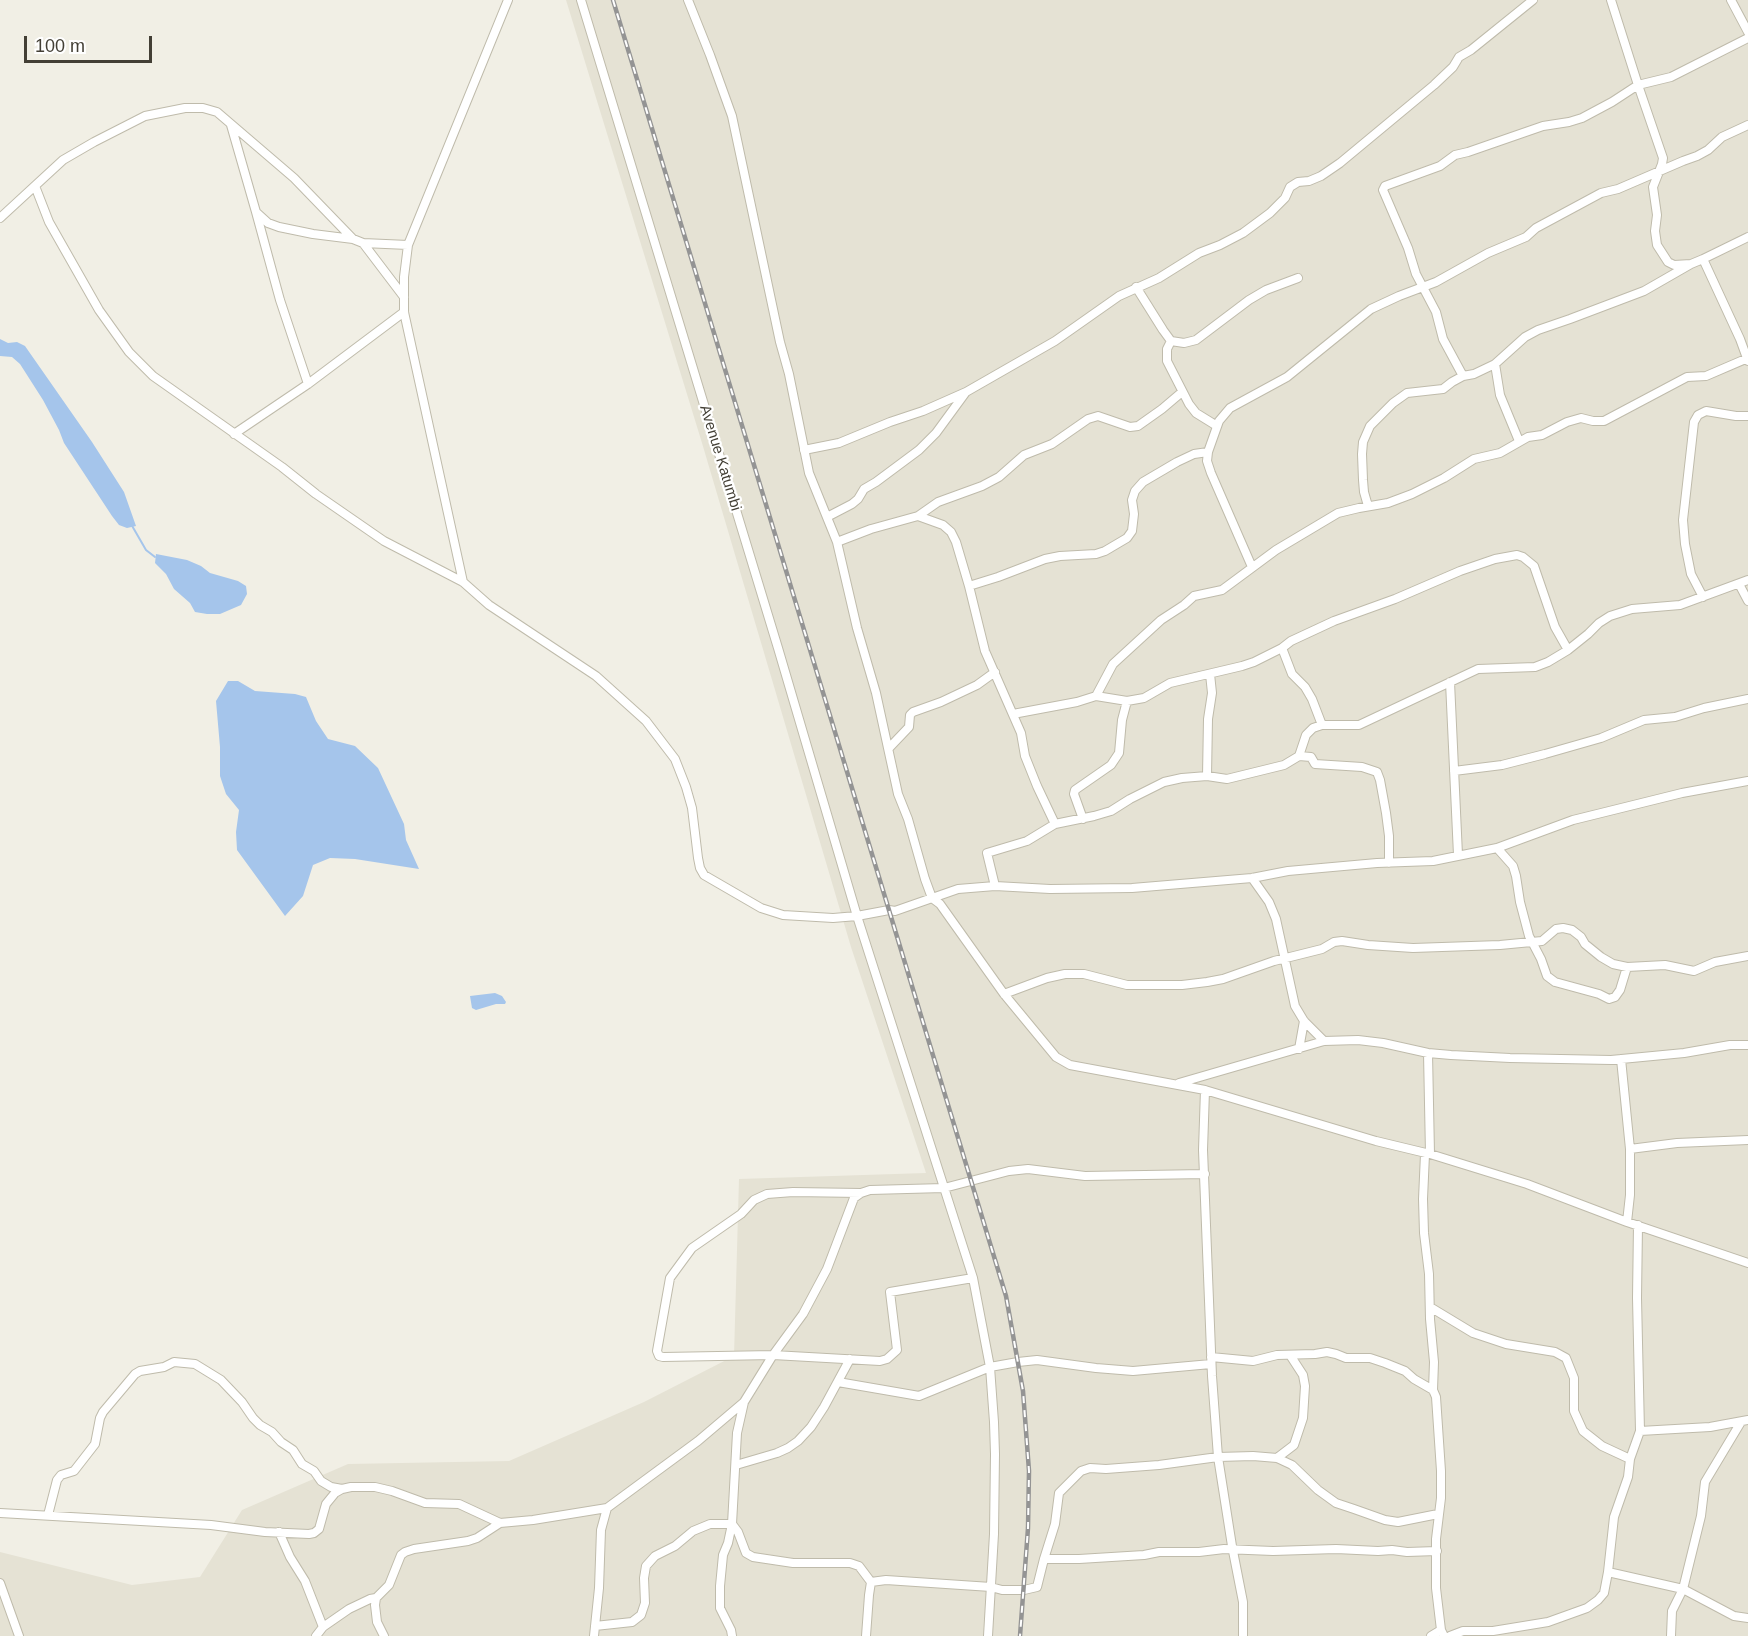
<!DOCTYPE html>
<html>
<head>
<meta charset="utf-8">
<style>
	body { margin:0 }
	#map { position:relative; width:1748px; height:1636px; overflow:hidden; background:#f1efe5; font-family:Arial,sans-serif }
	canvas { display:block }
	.scale { position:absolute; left:24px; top:36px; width:128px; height:27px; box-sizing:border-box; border:3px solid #433f35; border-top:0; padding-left:8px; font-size:18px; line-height:21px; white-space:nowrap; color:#433f35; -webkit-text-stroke:4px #fff; paint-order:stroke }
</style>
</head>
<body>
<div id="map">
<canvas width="1748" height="1636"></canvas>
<div class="scale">100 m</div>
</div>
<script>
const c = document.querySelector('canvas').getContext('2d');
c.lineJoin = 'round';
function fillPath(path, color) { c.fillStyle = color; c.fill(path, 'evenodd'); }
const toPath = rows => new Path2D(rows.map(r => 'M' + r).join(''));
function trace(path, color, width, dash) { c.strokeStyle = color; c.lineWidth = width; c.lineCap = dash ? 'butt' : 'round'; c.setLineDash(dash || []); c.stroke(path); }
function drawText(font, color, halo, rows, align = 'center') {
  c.font = font + ' Arial,sans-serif'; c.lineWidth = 4.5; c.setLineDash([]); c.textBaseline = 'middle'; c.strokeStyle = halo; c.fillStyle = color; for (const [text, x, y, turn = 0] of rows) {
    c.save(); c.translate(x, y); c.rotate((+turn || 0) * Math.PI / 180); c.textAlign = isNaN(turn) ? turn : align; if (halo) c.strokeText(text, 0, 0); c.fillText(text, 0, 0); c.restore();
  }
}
fillPath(toPath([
	[566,0,1748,0,1748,1636,0,1636,0,1552,132,1585,200,1577,242,1510,348,1464,509,1461,644,1402,734,1356,739,1179,926,1173,851,947,702,443]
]), '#e5e2d4');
fillPath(toPath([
	[0,339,8,343,17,342,25,346,92,442,124,492,136,526,127,528,119,525,112,516,64,443,59,430,43,400,20,364,12,357,0,356],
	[156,554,187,560,201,566,210,573,238,581,246,586,247,594,241,605,220,614,207,614,195,612,190,603,174,589,166,574,155,563],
	[228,681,238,681,255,691,295,694,306,697,316,721,328,739,355,746,378,768,404,824,406,840,419,869,355,859,330,858,313,865,303,896,285,916,237,850,236,832,239,810,226,794,220,776,220,747,216,701],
	[495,993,502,996,506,1002,505,1004,496,1004,476,1010,472,1008,470,996]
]), '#a5c5eb');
trace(toPath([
	[131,524,146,550,155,557]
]), '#a5c5eb', 2);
const street = toPath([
	[581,0,778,648,857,916,889,910,895,911,958,889,995,886,1050,889,1132,888,1252,878,1288,871,1377,863,1433,861,1497,848,1573,820,1682,793,1748,781],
	[688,0,710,55,732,116,780,342,789,374,809,473,837,542,857,628,876,693,898,794,908,819,925,879,932,898,940,904,1004,994,1056,1057,1070,1065,1205,1090,1376,1141,1430,1154,1527,1184,1627,1222,1748,1263],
	[1611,0,1638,85,1663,158,1662,164,1653,187,1657,215,1655,231,1657,245,1668,262,1674,265,1691,264,1703,259,1740,339,1748,361],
	[1731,0,1748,32],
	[231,125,256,212,280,300,308,384],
	[35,186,49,222,99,310,129,352,153,376,282,467,316,494,384,541,463,582,489,605,596,676,646,721,675,759,686,787,692,808,698,858,700,868,704,875,761,908,783,915,833,918,857,916,973,1278,990,1367,994,1422,995,1454,994,1534,988,1636],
	[257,213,268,223,279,227,313,234,353,239],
	[0,218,63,160,94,142,145,116,185,108,203,108,217,112,294,178,353,239,363,243,408,245],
	[363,243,404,297],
	[1703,259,1748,237],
	[1136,287,1163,330,1171,341,1184,343,1196,340,1249,300,1266,290,1298,278],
	[1171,341,1167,349,1167,361,1189,404,1196,413,1217,426],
	[1495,364,1500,395,1519,441],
	[1463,376,1443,339,1436,312,1416,274,1408,248,1383,190,1385,186,1440,166,1455,155,1468,152,1543,126,1569,122,1582,118,1612,102,1638,85,1671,77,1748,38],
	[234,434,308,384,404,312],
	[804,450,839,443,890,422,923,411,966,392,1055,341,1119,296,1159,278,1199,253,1220,245,1243,233,1270,213,1285,198,1290,187,1298,182,1309,181,1321,176,1340,163,1434,85,1453,67,1459,57,1471,50,1533,0],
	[1368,506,1364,492,1363,480,1362,454,1363,442,1370,426,1393,403,1407,393,1443,389,1452,382,1463,376,1474,374,1495,364,1525,337,1538,330,1570,319,1644,291,1691,264],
	[918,516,943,525,951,532,956,542,969,586,985,651,1021,733,1025,756,1037,786,1055,824],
	[827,517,852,504,858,499,864,489,876,482,919,450,936,433,966,392],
	[837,542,871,529,918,516,938,502,982,486,999,477,1024,455,1052,444,1088,419,1098,416,1130,427,1138,426,1162,409,1182,392],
	[1252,567,1211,473,1207,461,1208,452,1219,421,1230,408,1287,377,1371,309,1399,296,1436,282,1488,253,1526,237,1536,228,1601,193,1618,189,1683,161,1697,156,1708,150,1722,137,1748,125],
	[463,582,404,312,404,277,408,245,508,0],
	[1739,584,1748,601],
	[969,586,998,577,1045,559,1060,556,1096,554,1105,551,1127,538,1132,531,1134,514,1132,500,1135,491,1143,482,1177,462,1194,454,1208,452],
	[1703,597,1691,574,1685,544,1683,520,1694,422,1698,415,1706,411,1736,416,1748,416],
	[1282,648,1292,674,1305,687,1312,699,1322,725],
	[1450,682,1458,855],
	[1096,696,1127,701,1144,698,1170,683,1242,666,1254,662,1282,648,1291,641,1334,621,1395,599,1460,571,1495,559,1517,555,1523,557,1534,566,1555,627,1568,650],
	[1013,714,1077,702,1096,696,1113,664,1161,620,1184,605,1194,596,1222,590,1276,550,1338,513,1359,508,1388,503,1412,494,1444,478,1474,459,1500,453,1528,437,1542,435,1567,422,1581,418,1593,421,1604,421,1687,377,1706,376,1748,358],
	[889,748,909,727,910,715,913,712,941,702,977,685,995,672],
	[1299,756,1311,757,1315,764,1362,767,1377,772,1380,780,1386,813,1389,836,1389,863],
	[1454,771,1502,765,1545,754,1601,738,1644,720,1675,717,1704,708,1748,699],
	[1207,776,1208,719,1212,693,1210,674],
	[1083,819,1074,794,1075,790,1111,765,1119,753,1122,720,1127,701],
	[1497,848,1513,866,1516,876,1520,902,1529,936,1541,959,1547,976,1555,982,1599,994,1609,999,1615,997,1620,990,1627,967],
	[1252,878,1269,902,1276,919,1295,1006,1304,1021,1324,1041],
	[995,886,987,853,1027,841,1055,824,1094,816,1111,811,1130,799,1164,782,1182,778,1207,776,1227,779,1284,765,1299,756,1306,735,1313,728,1322,725,1359,725,1478,669,1535,667,1548,662,1568,650,1588,634,1599,623,1610,616,1632,609,1680,605,1748,580],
	[1004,994,1047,978,1065,974,1084,974,1127,985,1182,985,1207,982,1223,979,1274,961,1322,949,1334,942,1342,941,1368,945,1413,948,1500,945,1542,941,1556,929,1563,928,1572,930,1581,937,1585,944,1601,957,1613,964,1627,967,1665,965,1694,971,1715,962,1748,956],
	[1299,1049,1304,1021],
	[1428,1053,1430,1154],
	[1621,1059,1630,1149,1630,1195,1627,1222],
	[1179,1083,1324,1041,1358,1040,1383,1043,1428,1053,1451,1055,1510,1058,1611,1060,1684,1053,1730,1045,1748,1045],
	[1205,1090,1203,1150,1212,1376,1218,1457,1232,1546,1243,1602,1243,1636],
	[1630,1149,1677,1143,1748,1140],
	[1425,1154,1423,1199,1424,1233,1429,1274,1430,1319,1434,1362,1433,1390,1436,1397,1441,1471,1441,1498,1436,1539,1436,1588,1441,1630,1444,1636],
	[861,1193,793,1192,767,1194,754,1200,741,1214,692,1248,670,1278,657,1351,659,1356,663,1357,773,1355,880,1361,887,1359,897,1350,890,1292,973,1278],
	[1430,1307,1473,1333,1506,1344,1555,1352,1566,1358,1574,1378,1574,1411,1583,1431,1602,1446,1630,1459],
	[1211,1357,1253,1361,1277,1355,1315,1354,1327,1352,1336,1354,1346,1358,1370,1358,1385,1363,1405,1371,1414,1379,1433,1390],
	[838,1382,919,1396,990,1367,1018,1362,1037,1360,1096,1368,1133,1371,1211,1364],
	[1640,1431,1710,1427,1748,1420],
	[1277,1458,1294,1445,1303,1418,1305,1386,1303,1375,1290,1355],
	[736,1465,777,1453,788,1448,798,1441,811,1427,824,1407,850,1359],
	[0,1513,211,1525,265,1532,309,1534,314,1533,319,1529,326,1504,335,1493,342,1489,351,1487,375,1487,392,1491,425,1503,459,1504,500,1523,533,1520,607,1508,698,1441,744,1402],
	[48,1515,57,1480,61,1475,74,1471,95,1444,100,1418,103,1412,135,1374,140,1371,164,1367,174,1362,195,1364,221,1380,242,1402,253,1418,260,1425,272,1432,281,1442,293,1450,302,1464,314,1471,321,1481,331,1487,342,1489],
	[279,1532,290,1557,305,1581,323,1627],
	[1044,1559,1079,1559,1144,1555,1159,1552,1199,1552,1224,1549,1273,1551,1336,1549,1378,1551,1392,1550,1407,1552,1437,1551],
	[1608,1572,1683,1589,1734,1616,1748,1618],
	[0,1583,19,1636],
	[376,1598,375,1605,377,1622,384,1636],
	[595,1626,632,1622,641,1615,645,1603,644,1578,646,1566,655,1556,675,1546,693,1531,710,1524,732,1524,738,1532,746,1553,753,1557,793,1563,850,1563,859,1566,871,1582],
	[316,1636,323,1627,349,1609,370,1599,376,1598,389,1585,401,1555,405,1552,414,1549,468,1541,477,1538,500,1523],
	[594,1636,599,1588,601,1530,607,1508],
	[732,1636,731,1630,720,1608,720,1586,723,1555,728,1543,732,1524,737,1433,744,1402,773,1355,803,1314,827,1269,854,1198,861,1193,870,1190,944,1188,1009,1171,1028,1169,1085,1176,1205,1174],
	[866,1636,869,1595,871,1582,886,1580,991,1587,1002,1590,1024,1590,1037,1587,1044,1559,1055,1524,1059,1493,1081,1471,1090,1468,1106,1469,1159,1465,1218,1457,1253,1456,1277,1458,1292,1465,1318,1490,1336,1503,1354,1509,1385,1520,1398,1522,1438,1514],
	[1431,1636,1441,1630],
	[1450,1636,1463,1631,1493,1631,1548,1622,1587,1608,1598,1600,1604,1593,1608,1572,1614,1517,1628,1477,1630,1459,1640,1431,1637,1298,1638,1225],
	[1671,1636,1672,1611,1683,1589,1701,1516,1705,1482,1741,1422]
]);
trace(street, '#bfbbab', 10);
trace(street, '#fff', 8);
const rail = toPath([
	[613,0,1006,1296,1023,1391,1029,1471,1028,1528,1020,1636]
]);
trace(rail, '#949494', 4.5);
trace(rail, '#fff', 2, [7]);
drawText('15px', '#433f35', '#fff', [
	["Avenue Katumbi",720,458,73]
]);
</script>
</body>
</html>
